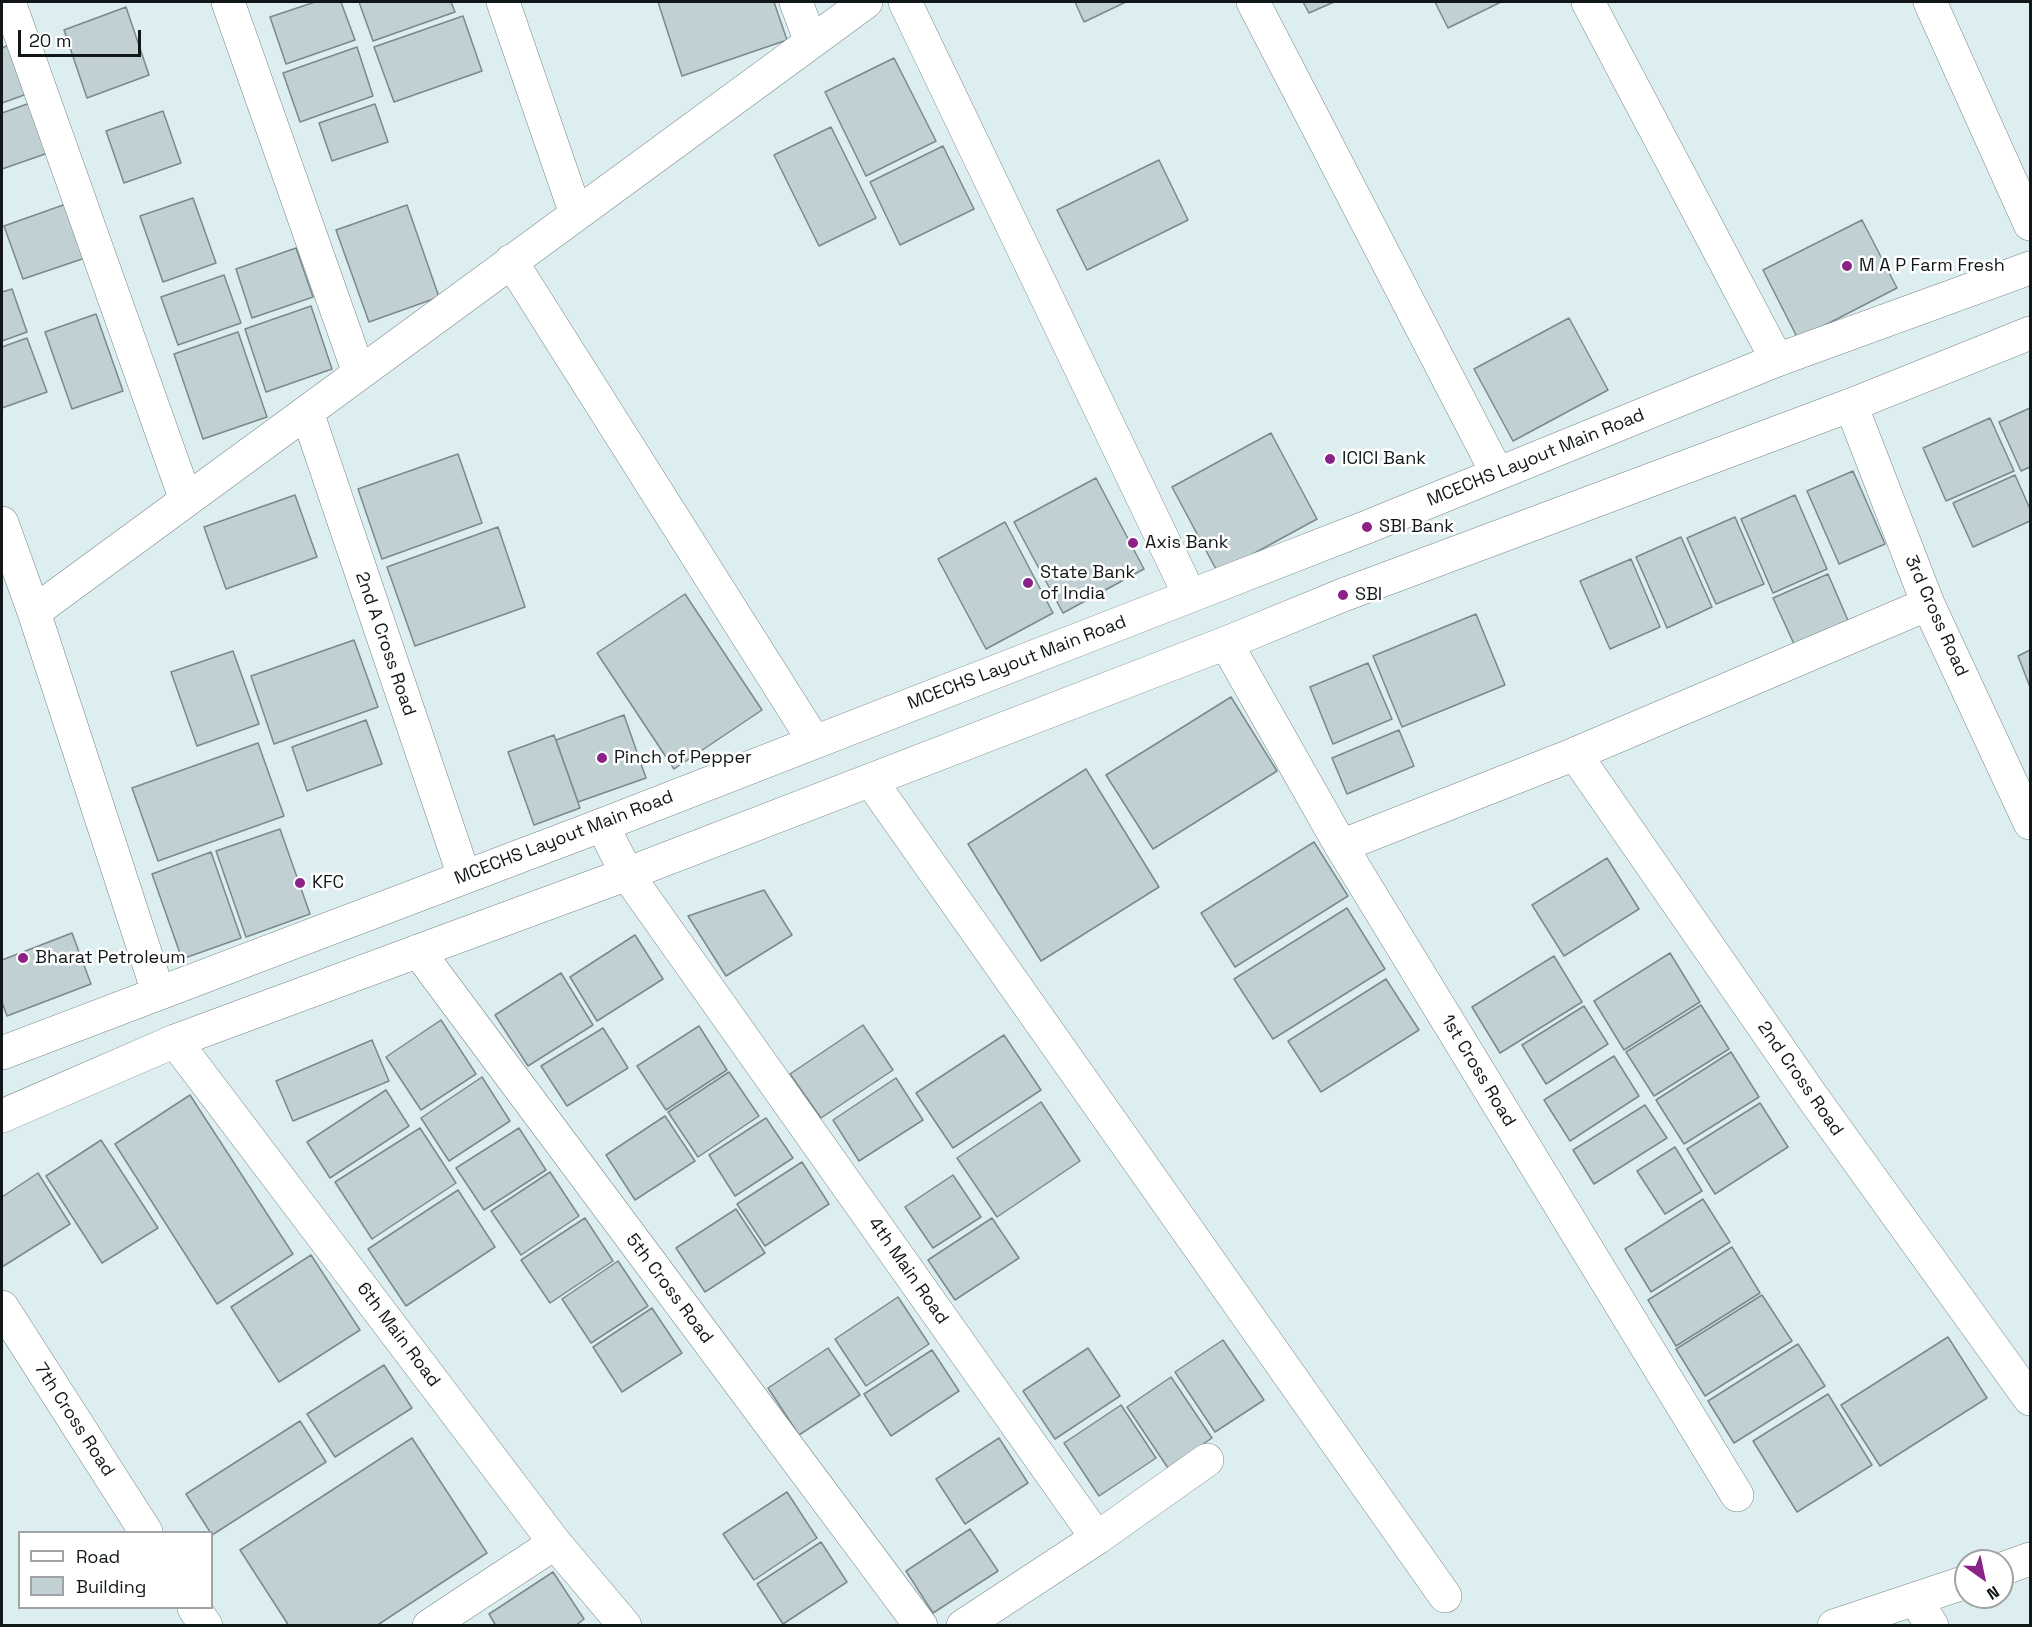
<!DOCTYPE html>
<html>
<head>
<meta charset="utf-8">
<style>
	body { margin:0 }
	#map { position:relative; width:2032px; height:1627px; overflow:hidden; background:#ddeef0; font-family:"Space Grotesk",sans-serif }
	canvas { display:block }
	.frame { position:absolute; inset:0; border:3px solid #111718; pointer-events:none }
	.legend { position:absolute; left:18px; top:1531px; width:195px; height:78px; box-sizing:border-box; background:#fff; border:2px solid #a0a2a3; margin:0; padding:8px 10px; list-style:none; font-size:18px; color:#111718 }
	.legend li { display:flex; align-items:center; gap:12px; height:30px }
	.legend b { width:30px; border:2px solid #a0a2a3 }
	.north { position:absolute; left:1954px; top:1549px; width:60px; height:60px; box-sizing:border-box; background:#fff; border:2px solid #a0a2a3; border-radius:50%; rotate:147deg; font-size:16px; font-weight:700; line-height:24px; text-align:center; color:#111718 }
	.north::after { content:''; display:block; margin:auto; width:21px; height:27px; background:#8b2287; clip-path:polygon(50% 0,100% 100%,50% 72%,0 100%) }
	.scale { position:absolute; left:18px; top:30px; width:123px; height:27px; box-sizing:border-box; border:3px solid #111718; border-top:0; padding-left:8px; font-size:18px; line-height:21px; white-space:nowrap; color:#111718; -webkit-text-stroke:4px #fff; paint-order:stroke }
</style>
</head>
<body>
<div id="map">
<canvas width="2032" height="1627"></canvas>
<div class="frame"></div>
<ul class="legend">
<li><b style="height:8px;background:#fff"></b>Road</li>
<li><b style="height:16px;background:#c1d1d3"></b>Building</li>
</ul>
<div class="north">N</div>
<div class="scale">20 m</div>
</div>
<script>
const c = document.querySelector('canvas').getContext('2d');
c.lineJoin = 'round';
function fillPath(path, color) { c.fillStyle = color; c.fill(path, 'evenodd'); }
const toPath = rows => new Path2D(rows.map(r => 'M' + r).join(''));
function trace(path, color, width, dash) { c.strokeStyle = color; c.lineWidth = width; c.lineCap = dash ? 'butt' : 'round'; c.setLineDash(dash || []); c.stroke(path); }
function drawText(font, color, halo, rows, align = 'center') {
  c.font = font + ' "Space Grotesk",sans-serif'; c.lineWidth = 5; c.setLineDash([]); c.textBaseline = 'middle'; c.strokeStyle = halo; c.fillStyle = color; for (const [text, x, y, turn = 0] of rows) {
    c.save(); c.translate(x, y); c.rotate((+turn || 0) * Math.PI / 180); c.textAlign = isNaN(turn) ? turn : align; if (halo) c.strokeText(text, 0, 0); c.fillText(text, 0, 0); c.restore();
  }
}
const building = toPath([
	[315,2,341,2,355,40,286,64,270,17,315,2],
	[359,2,451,2,455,12,373,41,359,2],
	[658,2,774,2,787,40,682,76,658,2],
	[1075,2,1126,2,1084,22,1075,2],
	[1303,2,1334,2,1309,13,1303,2],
	[1435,2,1501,2,1448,28,1435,2],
	[126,7,149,75,87,98,64,30,126,7],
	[463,16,482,71,394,102,374,47,463,16],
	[9,45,27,94,2,103,2,48,9,45],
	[357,47,373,96,300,122,283,73,357,47],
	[894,58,936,141,866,176,825,92,894,58],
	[30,103,48,153,2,169,2,113,30,103],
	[375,104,388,142,332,161,319,123,375,104],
	[163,111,181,163,124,183,106,131,163,111],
	[831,127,876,218,819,246,774,155,831,127],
	[943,146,974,209,900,245,870,182,943,146],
	[1159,160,1188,220,1087,270,1057,210,1159,160],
	[193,198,216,263,163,282,140,216,193,198],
	[66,204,85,258,23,279,4,226,66,204],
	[407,205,439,297,369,322,336,230,407,205],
	[1862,220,1897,288,1798,339,1763,270,1862,220],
	[296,248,313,297,252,318,236,269,296,248],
	[224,275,241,323,178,345,161,297,224,275],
	[12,289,27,332,2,341,2,292,12,289],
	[311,306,332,369,266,392,245,329,311,306],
	[96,314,123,391,72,409,45,332,96,314],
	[1569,318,1608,390,1513,441,1474,369,1569,318],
	[238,332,267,417,203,439,174,354,238,332],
	[27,338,47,392,2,408,2,347,27,338],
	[2030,408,2030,467,2021,471,1999,422,2030,408],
	[1990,418,2014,471,1946,501,1923,448,1990,418],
	[1271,433,1317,519,1218,573,1172,487,1271,433],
	[458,454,482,523,382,559,358,489,458,454],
	[1853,471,1885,544,1839,564,1807,491,1853,471],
	[2015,475,2030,509,2030,521,1973,547,1953,503,2015,475],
	[1096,478,1144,569,1063,613,1014,522,1096,478],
	[295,495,317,557,226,589,204,527,295,495],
	[1795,495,1827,569,1773,593,1741,519,1795,495],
	[1735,517,1764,584,1716,604,1687,538,1735,517],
	[1005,522,1053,613,986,649,938,559,1005,522],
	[498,527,525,607,415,646,387,567,498,527],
	[1681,537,1712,607,1667,628,1636,557,1681,537],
	[1631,559,1660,627,1610,649,1580,581,1631,559],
	[1828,574,1853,632,1799,655,1773,598,1828,574],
	[685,594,762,710,674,769,597,653,685,594],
	[1476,614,1505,685,1402,727,1373,656,1476,614],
	[354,640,378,707,274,744,251,676,354,640],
	[2030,650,2030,687,2018,656,2030,650],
	[233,651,259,724,197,746,171,672,233,651],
	[1368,663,1392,719,1333,744,1310,687,1368,663],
	[1231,697,1277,771,1153,849,1106,775,1231,697],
	[624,715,646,778,578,802,556,740,624,715],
	[366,720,382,764,307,791,292,747,366,720],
	[1399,730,1414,766,1347,794,1332,758,1399,730],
	[554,735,580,808,534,825,508,752,554,735],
	[258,743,284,816,158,861,132,788,258,743],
	[1086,769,1159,887,1041,961,968,844,1086,769],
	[280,829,310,914,246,937,216,851,280,829],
	[1314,842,1348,896,1235,967,1201,913,1314,842],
	[211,852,241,938,182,959,152,874,211,852],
	[1607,858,1639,909,1564,956,1532,905,1607,858],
	[764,890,792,935,726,976,688,916,764,890],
	[1347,908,1385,969,1273,1039,1234,979,1347,908],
	[72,933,91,984,7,1016,2,1002,2,960,72,933],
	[635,935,663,979,597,1021,570,977,635,935],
	[1670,953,1700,1002,1624,1050,1594,1001,1670,953],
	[1554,956,1582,1002,1500,1053,1472,1007,1554,956],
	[561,973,593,1025,528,1066,495,1015,561,973],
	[1386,979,1419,1030,1321,1092,1288,1041,1386,979],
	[1701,1005,1729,1049,1654,1096,1626,1052,1701,1005],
	[1584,1006,1608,1044,1546,1084,1522,1045,1584,1006],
	[441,1020,476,1074,421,1110,386,1057,441,1020],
	[863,1025,893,1070,821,1118,790,1074,863,1025],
	[699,1026,727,1070,666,1110,637,1066,699,1026],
	[603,1028,628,1068,567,1106,541,1066,603,1028],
	[1004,1035,1041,1090,953,1148,916,1093,1004,1035],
	[372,1040,389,1081,293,1121,276,1081,372,1040],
	[1731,1052,1759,1097,1684,1144,1656,1100,1731,1052],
	[1614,1056,1639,1096,1570,1141,1544,1100,1614,1056],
	[729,1072,759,1116,698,1157,668,1112,729,1072],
	[482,1077,510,1121,449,1161,421,1118,482,1077],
	[896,1078,923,1120,859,1161,833,1120,896,1078],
	[386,1090,409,1126,330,1178,307,1142,386,1090],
	[190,1095,293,1254,217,1304,115,1144,190,1095],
	[1041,1102,1080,1161,997,1217,957,1158,1041,1102],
	[1760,1103,1788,1147,1715,1194,1687,1149,1760,1103],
	[1645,1105,1667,1138,1594,1184,1573,1150,1645,1105],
	[665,1116,695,1161,635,1200,606,1155,665,1116],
	[766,1118,793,1158,735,1196,709,1155,766,1118],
	[420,1128,456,1183,372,1239,335,1182,420,1128],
	[519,1128,546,1170,484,1210,456,1168,519,1128],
	[101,1140,158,1228,102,1263,46,1176,101,1140],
	[1675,1147,1702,1191,1665,1214,1637,1171,1675,1147],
	[802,1162,829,1204,765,1246,737,1204,802,1162],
	[550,1172,579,1216,521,1255,491,1211,550,1172],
	[38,1173,70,1224,2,1267,2,1197,38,1173],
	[953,1175,981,1217,933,1248,905,1207,953,1175],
	[458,1190,495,1247,406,1306,368,1249,458,1190],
	[1703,1199,1730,1242,1651,1292,1625,1249,1703,1199],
	[736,1209,765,1253,705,1292,676,1248,736,1209],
	[585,1218,613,1261,550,1303,521,1260,585,1218],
	[992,1218,1019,1258,955,1300,928,1260,992,1218],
	[1732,1247,1760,1293,1676,1346,1648,1300,1732,1247],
	[311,1255,360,1330,279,1382,231,1307,311,1255],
	[618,1261,648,1306,591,1343,562,1299,618,1261],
	[1762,1295,1792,1341,1705,1396,1676,1349,1762,1295],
	[898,1297,929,1344,866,1386,835,1339,898,1297],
	[652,1308,682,1353,622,1392,593,1347,652,1308],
	[1948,1337,1987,1398,1880,1466,1841,1405,1948,1337],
	[1223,1340,1264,1400,1215,1432,1175,1372,1223,1340],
	[1798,1344,1825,1386,1734,1443,1708,1401,1798,1344],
	[828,1348,860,1395,799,1435,768,1388,828,1348],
	[1088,1348,1120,1396,1055,1439,1023,1391,1088,1348],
	[932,1350,959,1391,891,1436,864,1394,932,1350],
	[384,1365,412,1408,335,1457,307,1414,384,1365],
	[1171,1377,1212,1438,1168,1468,1127,1407,1171,1377],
	[1828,1394,1872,1465,1797,1512,1753,1441,1828,1394],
	[1121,1405,1156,1458,1099,1496,1064,1443,1121,1405],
	[300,1421,326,1462,212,1535,186,1494,300,1421],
	[412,1438,487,1553,376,1626,289,1626,240,1550,412,1438],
	[999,1438,1028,1483,965,1524,936,1479,999,1438],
	[787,1492,817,1538,754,1580,723,1534,787,1492],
	[970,1529,998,1571,933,1613,906,1571,970,1529],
	[821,1542,847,1582,783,1624,757,1584,821,1542],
	[553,1572,584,1619,575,1626,496,1626,489,1614,553,1572]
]);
fillPath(building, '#c1d1d3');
trace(building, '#7a898b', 1.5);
const minor = toPath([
	[9,2,186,500],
	[228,2,359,373],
	[503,2,576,214],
	[796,2,811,42],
	[905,2,1190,596],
	[1253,2,1497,473],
	[1588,2,1777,360],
	[1930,2,2030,224],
	[511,261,814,741],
	[1851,405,1928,604,2030,823],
	[307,412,464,876],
	[2,523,34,612,158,992],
	[34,612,866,2],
	[1226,643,1341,846,1737,1495],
	[1575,754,1811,1095,2030,1399],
	[871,781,1445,1596],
	[602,825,627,874,1097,1538],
	[1341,846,1575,754,1928,604],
	[418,951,921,1626],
	[175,1041,555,1543,625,1626],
	[2,1307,146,1532],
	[2002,1569,2030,1559],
	[1916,1600,1932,1626],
	[194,1608,206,1626],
	[429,1626,555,1543],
	[963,1626,1097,1538,1207,1460],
	[1834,1626,1966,1582]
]);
const secondary = toPath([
	[2,1053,602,825,1190,596,1367,527,1777,360,2030,268],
	[2,1116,175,1041,627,874,1226,643,1343,595,1851,405,2030,333]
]);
trace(minor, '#778688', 34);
trace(secondary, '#778688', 34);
trace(minor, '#fff', 33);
trace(secondary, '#fff', 33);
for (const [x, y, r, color] of [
	[1847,266,6,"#8b2287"],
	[1330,459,6,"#8b2287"],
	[1367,527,6,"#8b2287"],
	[1133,543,6,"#8b2287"],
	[1028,583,6,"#8b2287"],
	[1343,595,6,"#8b2287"],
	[602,758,6,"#8b2287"],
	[300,883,6,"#8b2287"],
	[23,958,6,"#8b2287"]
]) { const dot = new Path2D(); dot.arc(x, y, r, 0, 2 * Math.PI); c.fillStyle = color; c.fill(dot); trace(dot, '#fff', 2); }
drawText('18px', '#111718', '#fff', [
	["M A P Farm Fresh",1859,266],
	["ICICI Bank",1342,459],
	["SBI Bank",1379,527],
	["Axis Bank",1145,543],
	["State Bank",1040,573],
	["of India",1040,594],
	["SBI",1355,595],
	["Pinch of Pepper",614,758],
	["KFC",312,883],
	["Bharat Petroleum",35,958]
], 'left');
drawText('18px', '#111718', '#fff', [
	["MCECHS Layout Main Road",1536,458,-22],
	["3rd Cross Road",1936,616,66],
	["2nd A Cross Road",385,644,71],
	["MCECHS Layout Main Road",1017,663,-21],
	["MCECHS Layout Main Road",564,838,-21],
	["1st Cross Road",1478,1071,59],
	["2nd Cross Road",1800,1079,55],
	["4th Main Road",908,1271,55],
	["5th Cross Road",669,1289,53],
	["6th Main Road",398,1335,53],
	["7th Cross Road",74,1420,57]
]);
</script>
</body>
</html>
